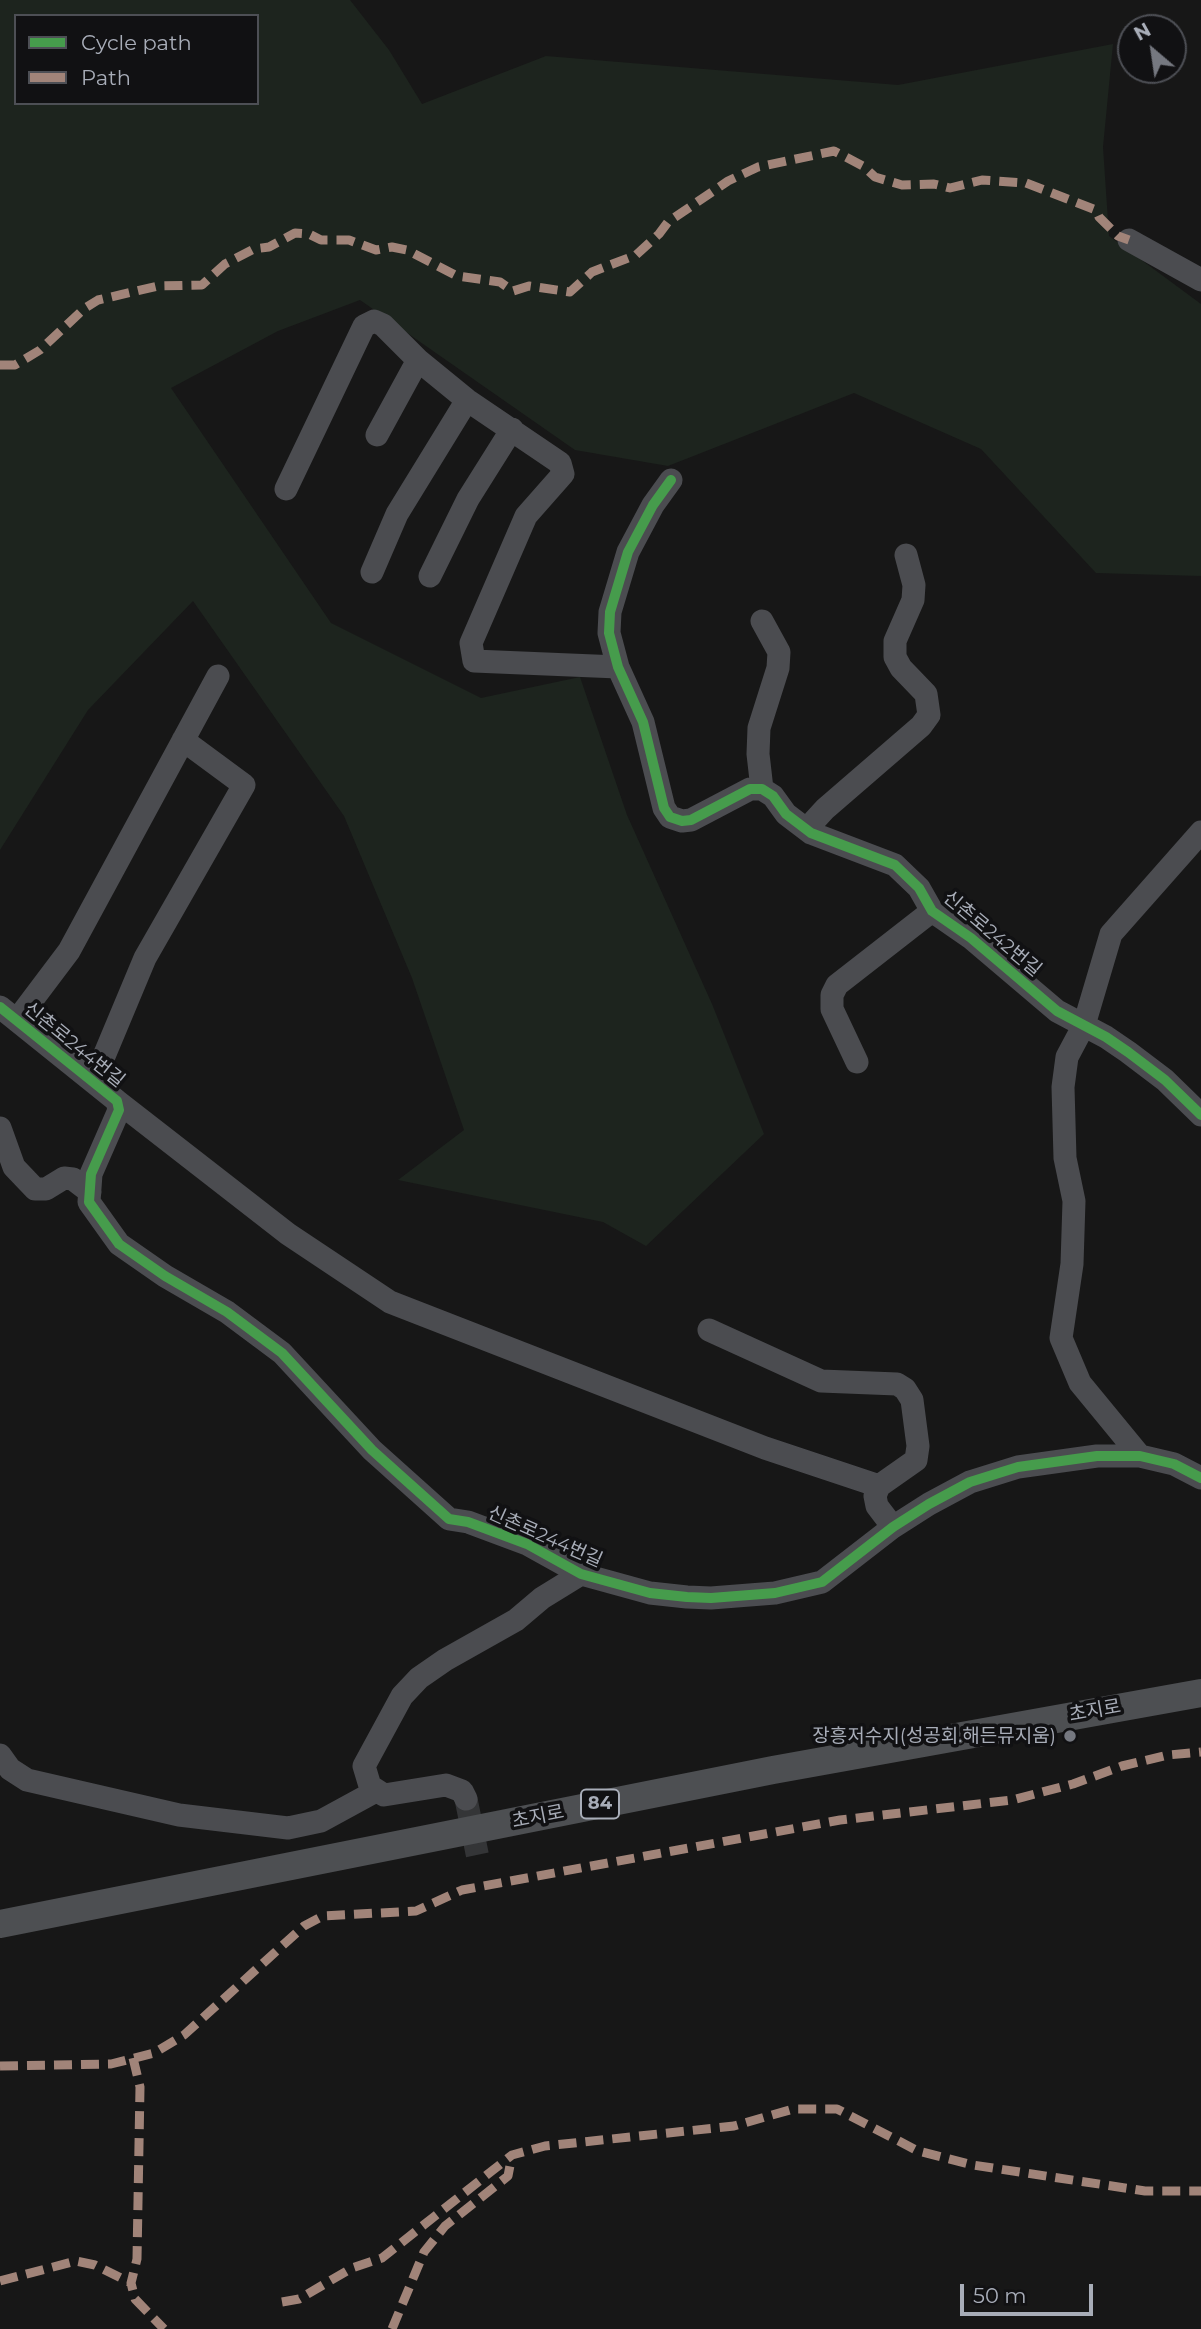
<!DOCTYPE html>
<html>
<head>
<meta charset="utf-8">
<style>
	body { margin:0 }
	#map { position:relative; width:1201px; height:2329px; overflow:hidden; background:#171717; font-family:Montserrat,sans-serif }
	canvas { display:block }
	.legend { position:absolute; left:14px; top:14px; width:245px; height:91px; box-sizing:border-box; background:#111113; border:2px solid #4d4f55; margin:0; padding:9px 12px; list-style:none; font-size:21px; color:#a8adb8 }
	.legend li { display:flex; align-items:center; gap:14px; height:35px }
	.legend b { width:35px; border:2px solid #4d4f55 }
	.north { position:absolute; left:1117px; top:14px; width:70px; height:70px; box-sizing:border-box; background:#111113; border:2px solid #4d4f55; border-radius:50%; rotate:331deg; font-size:19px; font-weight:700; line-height:28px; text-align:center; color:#a8adb8 }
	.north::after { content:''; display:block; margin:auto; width:24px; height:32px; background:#757880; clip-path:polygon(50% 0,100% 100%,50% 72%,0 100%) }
	.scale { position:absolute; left:960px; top:2284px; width:133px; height:32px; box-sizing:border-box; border:4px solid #a8adb8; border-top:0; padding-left:9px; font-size:21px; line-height:24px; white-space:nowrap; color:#a8adb8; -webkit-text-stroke:5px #111113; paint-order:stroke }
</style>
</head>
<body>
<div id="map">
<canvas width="1201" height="2329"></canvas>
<ul class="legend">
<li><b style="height:9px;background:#469c4c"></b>Cycle path</li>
<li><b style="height:9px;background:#a18479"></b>Path</li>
</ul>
<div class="north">N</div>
<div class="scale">50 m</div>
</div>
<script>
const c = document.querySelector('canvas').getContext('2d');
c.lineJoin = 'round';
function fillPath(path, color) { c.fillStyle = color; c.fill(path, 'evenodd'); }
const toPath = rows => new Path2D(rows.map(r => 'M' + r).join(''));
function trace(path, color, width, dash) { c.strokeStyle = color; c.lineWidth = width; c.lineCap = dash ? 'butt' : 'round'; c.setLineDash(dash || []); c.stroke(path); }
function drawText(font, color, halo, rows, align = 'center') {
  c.font = font + ' Montserrat,"Noto Sans KR",sans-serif'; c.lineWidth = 7; c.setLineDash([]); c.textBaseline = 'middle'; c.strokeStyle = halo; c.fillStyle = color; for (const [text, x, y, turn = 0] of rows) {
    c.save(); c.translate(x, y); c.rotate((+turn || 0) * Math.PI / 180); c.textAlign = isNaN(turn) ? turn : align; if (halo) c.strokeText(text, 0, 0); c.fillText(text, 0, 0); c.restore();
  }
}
fillPath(toPath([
	[0,0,350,0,389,50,422,104,546,56,898,85,1113,44,1103,147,1109,236,1201,304,1201,576,1096,573,981,449,854,393,668,466,575,450,360,300,278,331,171,388,331,623,481,698,580,677,627,815,712,1004,764,1134,646,1246,603,1222,398,1180,464,1130,412,978,344,816,193,601,88,710,0,850],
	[16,16,257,16,257,103,16,103]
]), '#1d241e');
trace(toPath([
	[466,1799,479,1863]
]), '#343537', 23, [23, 11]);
trace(toPath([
	[1129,240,1201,280],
	[377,435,418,360],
	[671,480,653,505,628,552,610,612,609,633,618,667,643,722,664,808,670,817,682,821,691,820,750,789,762,789,773,796,786,814,811,833,895,865,919,888,932,911,971,938,1057,1011,1106,1037,1128,1052,1165,1080,1201,1115],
	[286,489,364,326,374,321,383,325,418,360,467,400,560,463,563,474,526,516,471,643,474,661,618,667],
	[372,572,397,514,467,400],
	[430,576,468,499,512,429],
	[762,621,779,652,778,668,759,728,758,754,762,789],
	[811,833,814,821,825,809,921,726,929,715,926,694,901,668,895,657,895,641,913,600,914,585,906,555],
	[0,1007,117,1101,119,1110,91,1174,89,1202,119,1244,165,1276,227,1312,282,1353,372,1450,449,1519,468,1522,527,1544,581,1574,650,1593,687,1597,711,1598,775,1593,822,1582,893,1527,929,1504,970,1482,1018,1467,1097,1456,1140,1456,1174,1464,1201,1478],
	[17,1020,69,951,218,676],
	[857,1062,832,1009,832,995,837,985,932,911],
	[94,1080,145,958,244,785,183,740],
	[117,1101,288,1234,390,1302,765,1448,879,1486],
	[0,1128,14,1167,35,1189,46,1189,64,1178,73,1179,90,1192],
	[709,1330,821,1381,897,1384,905,1389,912,1400,918,1446,916,1460,879,1486,875,1496,877,1506,893,1527],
	[1140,1456,1080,1383,1061,1338,1072,1264,1074,1201,1065,1158,1063,1087,1067,1057,1084,1025,1111,934,1201,832],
	[0,1755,10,1769,27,1780,179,1815,288,1828,321,1821,376,1791],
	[466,1799,462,1791,446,1785,384,1795,370,1786,364,1766,402,1696,419,1678,445,1660,516,1620,542,1598,581,1574]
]), '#4b4c50', 23);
trace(toPath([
	[0,1924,773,1770,1201,1693]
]), '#4d4f52', 28);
trace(toPath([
	[0,365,15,365,40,350,85,308,98,300,158,286,202,285,225,264,254,249,269,247,295,233,309,234,321,240,349,240,376,250,392,247,407,250,457,276,500,282,513,291,529,286,570,292,592,272,636,255,659,234,668,222,728,181,758,167,834,151,863,166,875,177,902,185,934,184,950,188,982,180,1026,183,1096,210,1099,217,1118,236,1129,240],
	[133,2058,140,2087,137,2259,131,2283,135,2299,164,2329],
	[0,2066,111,2064,154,2053,184,2035,304,1926,323,1916,416,1911,462,1890,840,1820,1012,1800,1073,1784,1122,1766,1168,1755,1201,1752],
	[0,2281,76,2261,95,2265,131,2283],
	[282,2302,299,2299,352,2268,382,2258,512,2155,545,2146,734,2126,793,2109,837,2109,918,2151,973,2165,1145,2191,1201,2191],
	[392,2329,424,2252,445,2226,508,2176,512,2155]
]), '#a18479', 9, [18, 9]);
trace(toPath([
	[671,480,653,505,628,552,610,612,609,633,618,667,643,722,664,808,670,817,682,821,691,820,750,789,762,789,773,796,786,814,811,833,895,865,919,888,932,911,971,938,1057,1011,1106,1037,1128,1052,1165,1080,1201,1115],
	[0,1007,117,1101,119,1110,91,1174,89,1202,119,1244,165,1276,227,1312,282,1353,372,1450,449,1519,468,1522,527,1544,581,1574,650,1593,687,1597,711,1598,775,1593,822,1582,893,1527,929,1504,970,1482,1018,1467,1097,1456,1140,1456,1174,1464,1201,1478]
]), '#469c4c', 10);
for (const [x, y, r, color] of [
	[1070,1736,7,"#757880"]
]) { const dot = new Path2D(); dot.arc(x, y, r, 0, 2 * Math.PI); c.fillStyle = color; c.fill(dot); trace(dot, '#111113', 2.5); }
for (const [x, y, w] of [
	[600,1804,38]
]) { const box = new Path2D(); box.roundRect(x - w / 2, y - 14.5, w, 29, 5); c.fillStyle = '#111113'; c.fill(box); trace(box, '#a8adb8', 2); }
drawText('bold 18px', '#a8adb8', null, [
	["84",600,1804]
]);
drawText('19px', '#a8adb8', '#111113', [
	["신촌로242번길",992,934,40],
	["신촌로244번길",74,1045,39],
	["신촌로244번길",545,1537,24],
	["초지로",1095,1711,-10],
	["초지로",538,1817,-11]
]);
drawText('19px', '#a8adb8', '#111113', [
	["장흥저수지(성공회.해든뮤지움)",1056,1736]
], 'right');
</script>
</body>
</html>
